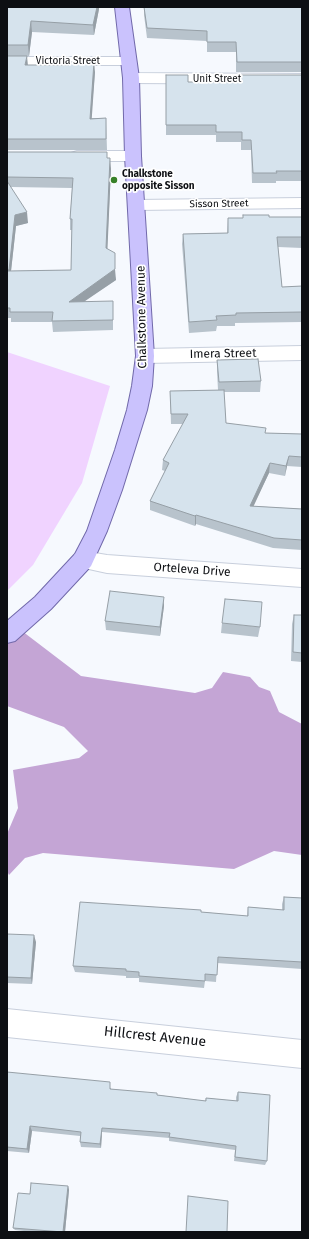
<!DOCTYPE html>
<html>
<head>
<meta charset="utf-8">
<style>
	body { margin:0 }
	#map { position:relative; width:309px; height:1239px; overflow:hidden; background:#f6f9fe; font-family:"Fira Sans",sans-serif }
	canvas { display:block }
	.frame { position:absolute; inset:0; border:8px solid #0d0f13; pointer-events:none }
</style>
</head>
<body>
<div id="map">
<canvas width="309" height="1239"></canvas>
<div class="frame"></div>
</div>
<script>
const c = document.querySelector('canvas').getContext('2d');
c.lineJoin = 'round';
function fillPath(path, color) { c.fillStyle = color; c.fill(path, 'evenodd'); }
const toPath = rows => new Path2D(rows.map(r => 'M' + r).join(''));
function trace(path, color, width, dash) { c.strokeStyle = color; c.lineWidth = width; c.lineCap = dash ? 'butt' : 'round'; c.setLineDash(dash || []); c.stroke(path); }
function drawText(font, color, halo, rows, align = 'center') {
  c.font = font + ' "Fira Sans",sans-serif'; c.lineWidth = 3.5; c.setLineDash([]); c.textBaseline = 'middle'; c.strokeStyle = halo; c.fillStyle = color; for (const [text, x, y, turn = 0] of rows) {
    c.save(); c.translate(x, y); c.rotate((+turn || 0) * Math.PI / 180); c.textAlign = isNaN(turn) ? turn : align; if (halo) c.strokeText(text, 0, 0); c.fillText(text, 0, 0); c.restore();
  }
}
fillPath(toPath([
	[7,352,110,386,82,483,33,565,7,591]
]), '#f0d3ff');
fillPath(toPath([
	[22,631,81,676,195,693,212,688,223,672,250,677,259,687,270,691,279,712,302,724,302,855,274,851,234,869,43,853,25,858,9,875,7,871,7,834,18,808,13,770,79,758,88,751,64,727,7,706,7,641]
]), '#c4a5d5');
const minor = toPath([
	[7,57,128,57,133,58,135,61,133,64,128,65,7,65,7,57],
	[131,73,302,74,302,84,131,83,126,81,123,78,126,75,131,73],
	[77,151,133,151,139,153,141,156,139,159,133,161,77,161,71,159,69,156,71,153,77,151],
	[302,198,302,208,136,210,130,209,128,205,130,201,136,200,302,198],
	[302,346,302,360,145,363,138,361,136,356,138,351,145,349,302,346],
	[83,551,107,555,302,569,302,587,107,573,75,566,72,560,75,554,83,551],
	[7,1009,302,1040,302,1068,7,1037,7,1009]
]);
const major = toPath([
	[115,7,129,7,139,78,141,156,154,356,152,386,147,410,122,490,107,531,91,566,51,609,15,641,7,643,7,621,35,597,75,554,87,531,115,450,127,410,132,386,136,356,125,156,123,78,115,7]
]);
trace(minor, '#c8cfdc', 2);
trace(major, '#7169aa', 2);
fillPath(minor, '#fff');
fillPath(major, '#cac2fd');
fillPath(toPath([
	[7,7,99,7,99,9,94,35,32,32,29,56,7,56],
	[144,7,302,7,302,72,236,72,236,52,207,52,207,41,147,38,144,15],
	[7,56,27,65,95,72,91,118,106,118,107,150,7,150],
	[166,75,188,82,237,82,237,75,302,75,302,181,276,181,276,183,252,183,251,150,241,150,241,142,216,142,216,135,166,135],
	[7,152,107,158,111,169,107,249,116,280,84,301,113,311,113,330,53,332,52,322,11,322,11,318,7,318],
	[11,187,72,188,70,219,70,230,72,230,71,270,11,271,16,226,28,223],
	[243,215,269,217,302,217,302,248,278,247,282,287,302,286,302,322,235,323,235,326,217,326,216,331,189,333,182,244,183,234,227,233,228,218,243,218],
	[217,360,261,381,260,392,224,392,226,423,265,433,302,434,302,467,287,466,285,476,269,473,253,506,302,509,302,550,273,548,196,524,195,526,150,510,150,501,165,471,162,470,163,460,183,424,171,424,170,391,218,390,217,371],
	[164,606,160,636,106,630,105,621],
	[294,615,302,615,302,662,291,661,292,624],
	[222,623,260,627,258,637,221,633],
	[284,897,302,898,302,969,217,963,216,982,205,981,204,988,139,982,139,978,126,978,126,976,75,972,73,966,201,912,247,916,248,907,282,910,282,904],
	[7,934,36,942,32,984,7,983],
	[7,1072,111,1088,111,1089,205,1101,206,1098,236,1101,236,1097,238,1092,267,1161,265,1165,234,1161,235,1150,169,1141,169,1138,102,1132,101,1148,81,1147,80,1142,80,1136,32,1131,29,1153,7,1151],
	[68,1186,69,1190,65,1232,33,1232,15,1230,13,1228,30,1194]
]), '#b8c3cc');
fillPath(toPath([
	[97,7,99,7,99,9,94,35,93,25],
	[31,21,32,32,29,56,28,45],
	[27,56,28,66,25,65],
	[94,62,95,72,91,129,90,119],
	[110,158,111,169,107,259,106,248],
	[27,212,28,223,16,226,10,280,9,270,15,215],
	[115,269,116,280,69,312,69,302],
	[289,456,285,476,286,466],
	[270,463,269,473,249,516,250,506],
	[196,515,196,524,195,526,195,516],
	[164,597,164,606,160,636,160,627],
	[34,935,36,942,32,984,31,978],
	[30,1126,32,1131,29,1153,27,1149],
	[102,1128,102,1132,101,1148,100,1144],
	[68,1186,69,1190,65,1232,63,1232]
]), '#969fa6');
const building = toPath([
	[7,7,97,7,93,25,31,21,28,45,7,45,7,7],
	[144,7,302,7,302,62,237,62,236,42,207,42,207,31,147,28,144,7],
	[7,56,27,56,25,65,69,65,69,62,94,62,90,119,106,118,106,139,7,139,7,56],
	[166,75,188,75,188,82,237,82,237,75,302,75,302,171,276,171,277,173,253,173,251,140,242,140,242,132,216,132,216,125,166,125,166,75],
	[7,152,107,152,107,158,110,158,106,248,115,253,115,269,69,302,113,301,113,320,52,321,53,312,10,312,10,308,7,308,7,271,71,270,72,219,70,219,73,178,7,177,7,152],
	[7,181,27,212,15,215,9,270,7,270,7,181],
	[243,215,269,215,269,217,302,217,302,237,277,237,282,287,302,286,302,312,236,313,236,315,216,316,217,320,189,322,183,234,228,233,228,218,243,218,243,215],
	[258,359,261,381,219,382,217,360,258,359],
	[224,390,226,423,266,428,265,433,302,434,302,457,289,456,286,466,270,463,250,506,302,509,302,540,274,538,196,515,195,516,150,501,169,463,163,460,188,414,171,414,170,391,224,390],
	[110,591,164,597,160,627,105,621,110,591],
	[225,599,262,602,260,627,222,623,225,599],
	[294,615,302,615,302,653,293,652,294,615],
	[284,897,302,898,302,962,218,957,217,975,205,974,205,981,139,976,139,972,126,971,126,969,73,966,80,902,201,910,201,912,248,916,248,907,284,910,284,897],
	[7,934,34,935,31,978,7,977,7,934],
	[7,1072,110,1082,110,1089,157,1093,157,1095,206,1101,206,1098,238,1101,238,1092,270,1095,267,1161,235,1157,236,1146,169,1137,170,1133,102,1128,100,1144,80,1142,81,1132,30,1126,27,1149,7,1147,7,1072],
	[31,1183,68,1186,63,1232,13,1228,18,1193,30,1194,31,1183],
	[188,1196,228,1201,227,1232,186,1232,188,1196]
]);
fillPath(building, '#d6e3ed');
trace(building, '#969fa6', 1);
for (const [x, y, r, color] of [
	[114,180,4,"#378129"]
]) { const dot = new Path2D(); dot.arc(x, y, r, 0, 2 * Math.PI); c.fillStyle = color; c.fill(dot); trace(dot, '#fff', 1.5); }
drawText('10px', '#0d0f13', '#fff', [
	["Victoria Street",68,61],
	["Unit Street",217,79],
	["Sisson Street",219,204,-1]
]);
drawText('bold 10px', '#0d0f13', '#fff', [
	["Chalkstone",122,174],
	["opposite Sisson",122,186]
], 'left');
drawText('12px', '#0d0f13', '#fff', [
	["Chalkstone Avenue",142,317,-91],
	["Imera Street",223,354,-1],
	["Orteleva Drive",192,570,4]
]);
drawText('14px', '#0d0f13', '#fff', [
	["Hillcrest Avenue",155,1037,6]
]);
</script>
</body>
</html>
